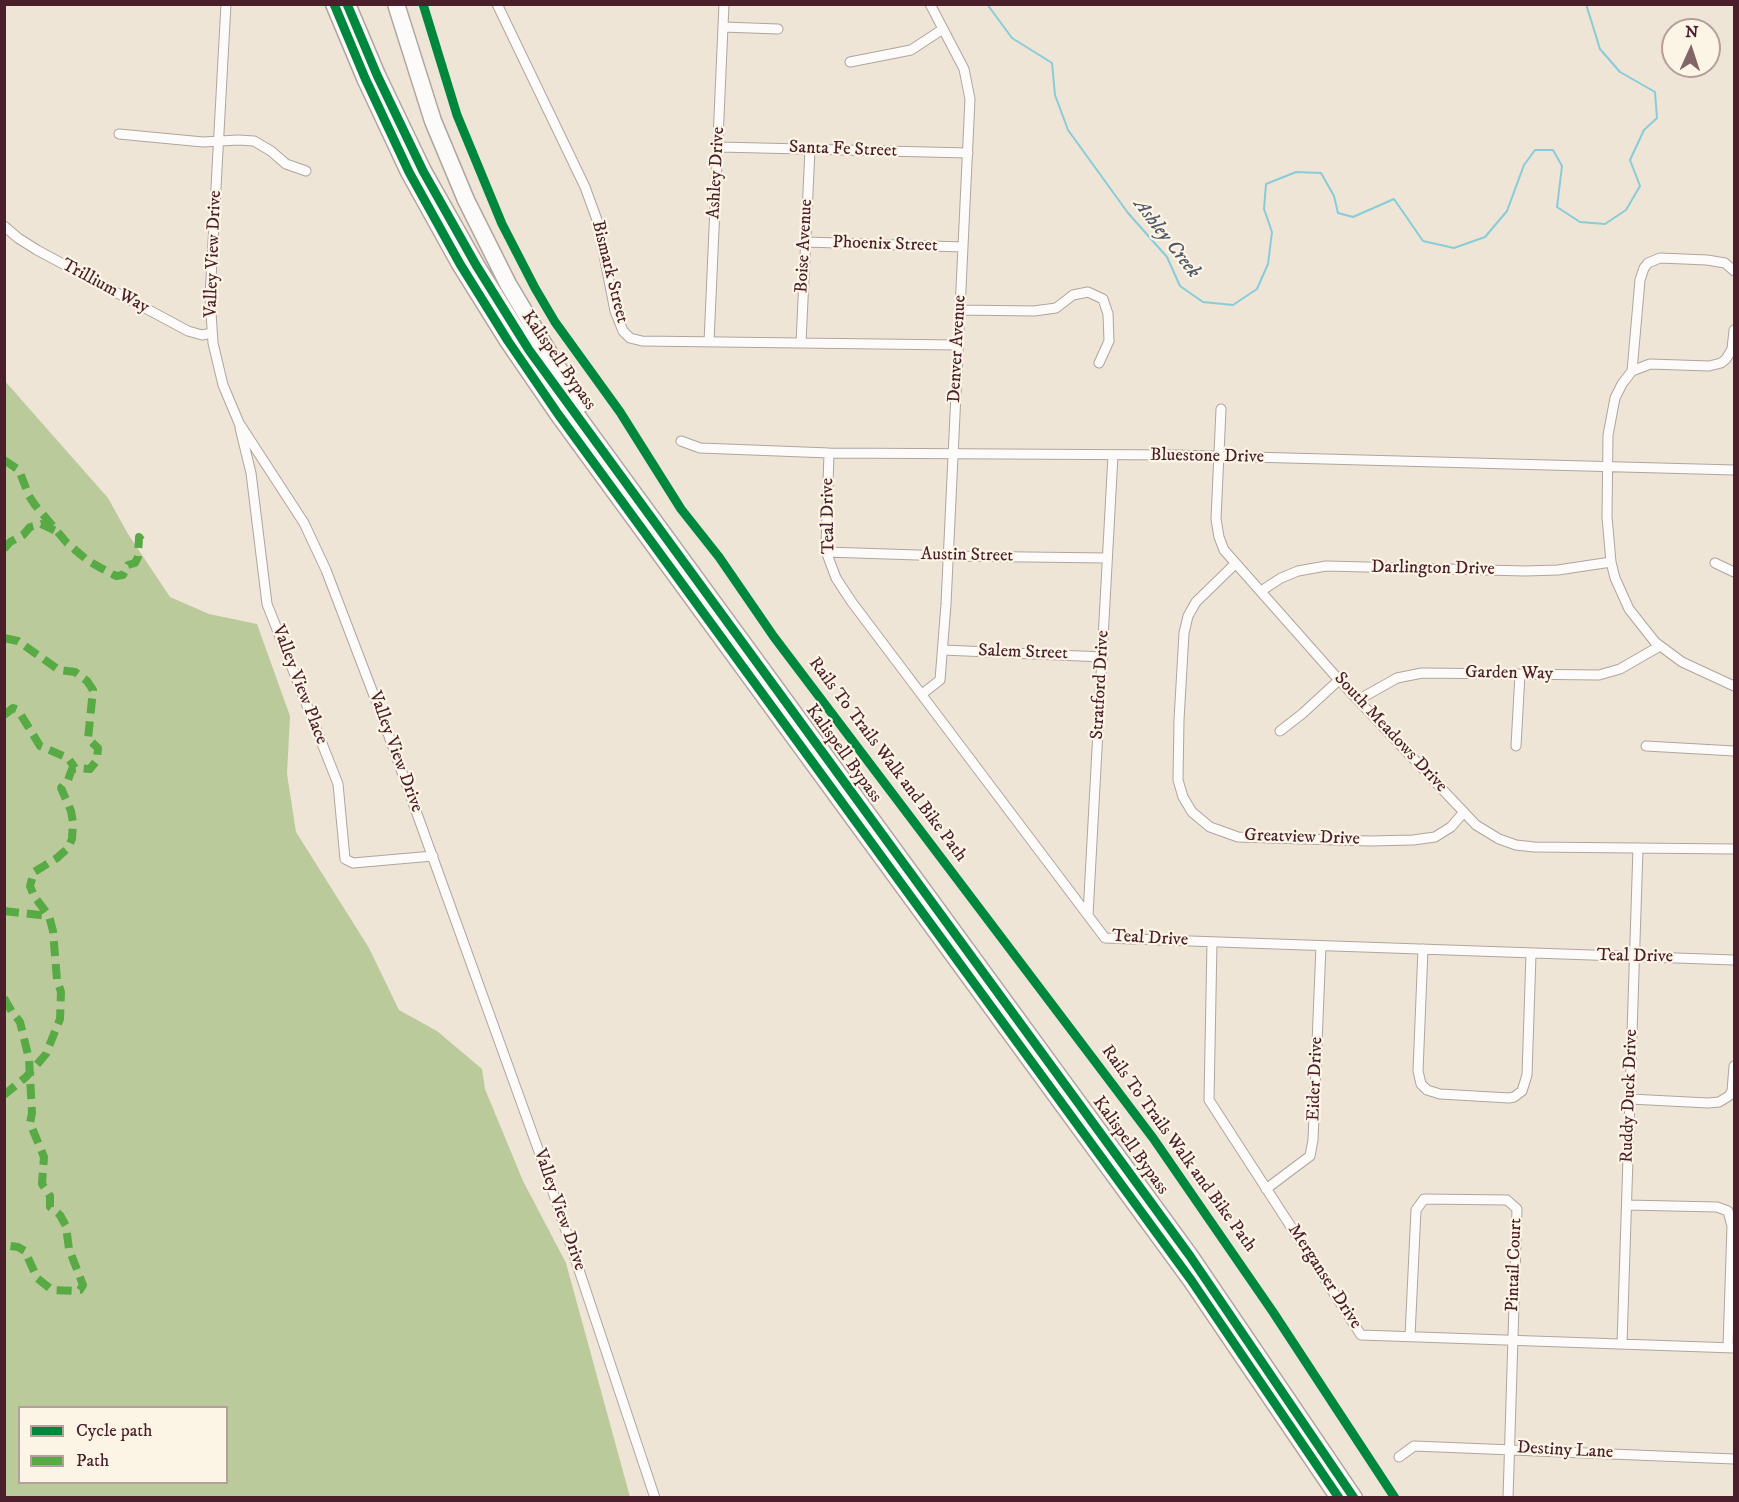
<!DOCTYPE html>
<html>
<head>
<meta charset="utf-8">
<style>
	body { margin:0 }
	#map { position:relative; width:1739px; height:1502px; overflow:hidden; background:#eee5d7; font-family:"IM FELL DW Pica",serif }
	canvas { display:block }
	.frame { position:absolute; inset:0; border:6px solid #4a1f2b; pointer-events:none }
	.legend { position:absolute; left:18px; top:1406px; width:210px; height:78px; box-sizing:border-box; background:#fcf5e5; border:2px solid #b59f9b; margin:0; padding:8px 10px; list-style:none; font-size:18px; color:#4a1f2b }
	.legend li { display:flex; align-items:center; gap:12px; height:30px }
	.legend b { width:30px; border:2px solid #b59f9b }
	.north { position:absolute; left:1661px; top:18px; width:60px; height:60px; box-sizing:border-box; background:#fcf5e5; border:2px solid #b59f9b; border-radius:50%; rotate:3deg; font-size:16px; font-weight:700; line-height:24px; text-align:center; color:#4a1f2b }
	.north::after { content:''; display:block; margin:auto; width:21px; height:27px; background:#836467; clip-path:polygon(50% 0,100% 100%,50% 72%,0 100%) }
</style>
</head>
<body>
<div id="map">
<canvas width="1739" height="1502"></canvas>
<div class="frame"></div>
<ul class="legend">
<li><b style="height:8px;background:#00873e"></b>Cycle path</li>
<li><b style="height:8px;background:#57aa44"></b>Path</li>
</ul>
<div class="north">N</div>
</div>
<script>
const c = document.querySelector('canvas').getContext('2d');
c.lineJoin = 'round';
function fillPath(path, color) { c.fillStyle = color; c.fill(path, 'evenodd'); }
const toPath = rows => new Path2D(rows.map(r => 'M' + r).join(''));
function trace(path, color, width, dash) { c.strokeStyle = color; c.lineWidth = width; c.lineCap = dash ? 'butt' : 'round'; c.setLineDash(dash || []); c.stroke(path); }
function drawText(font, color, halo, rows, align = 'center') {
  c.font = font + ' "IM FELL DW Pica",serif'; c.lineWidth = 4.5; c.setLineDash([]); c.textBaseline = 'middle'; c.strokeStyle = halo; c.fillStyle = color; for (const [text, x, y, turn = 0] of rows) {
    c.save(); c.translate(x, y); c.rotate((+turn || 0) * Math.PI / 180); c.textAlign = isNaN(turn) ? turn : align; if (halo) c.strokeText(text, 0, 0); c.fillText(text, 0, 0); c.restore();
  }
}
fillPath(toPath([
	[4,380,108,498,128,534,170,597,209,614,257,624,290,716,287,774,296,832,369,948,399,1010,437,1031,482,1069,485,1089,523,1181,566,1263,630,1497,5,1497],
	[20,1408,226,1408,226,1482,20,1482]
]), '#bbca9a');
trace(toPath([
	[987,4,1012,38,1052,63,1055,95,1068,130,1128,213,1167,257,1180,286,1203,302,1233,305,1257,289,1268,264,1272,232,1264,209,1266,184,1296,172,1321,173,1334,196,1338,213,1353,217,1394,199,1423,241,1454,248,1485,237,1507,211,1524,165,1535,150,1553,150,1562,166,1557,207,1580,222,1605,224,1626,210,1640,186,1630,160,1644,130,1657,118,1655,92,1620,72,1600,49,1586,4]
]), '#87ccd8', 2);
const street = toPath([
	[226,4,210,297,213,343,223,385,239,423,304,523,326,570,381,714,546,1171,655,1498],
	[497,4,585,187,597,220,615,311,623,331,630,338,642,341,958,345],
	[723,27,778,29],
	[850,62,911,50,943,29],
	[119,134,203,142,238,140,254,141,271,151,286,164,306,171],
	[719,147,968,153],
	[4,226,18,238,37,250,188,331,202,335,212,333],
	[806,242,963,247],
	[1734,271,1725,263,1707,260,1660,258,1648,263,1644,268,1640,280,1632,371,1650,364,1709,366,1721,363,1726,359,1732,349,1734,330],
	[960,310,1034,311,1056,308,1073,295,1088,292,1103,299,1108,314,1109,341,1099,363],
	[709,342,724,4],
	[801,343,810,149],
	[1632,371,1622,384,1615,398,1608,435,1607,517,1611,562,1615,578,1629,609,1655,642,1682,662,1734,686],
	[1221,409,1216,519,1219,537,1224,550,1339,680,1476,825,1499,839,1516,845,1534,847,1734,849],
	[240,428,251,473,267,604,338,784,345,859,353,863,433,856],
	[681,441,700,448,829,453,1176,455,1734,470],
	[829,453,826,546,827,554,836,578,851,601,1105,938,1734,960],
	[826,552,948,556,1107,558],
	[1715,563,1734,572],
	[1235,564,1196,602,1188,616,1184,633,1179,720,1178,780,1183,797,1192,812,1210,827,1238,837,1370,841,1413,840,1435,837,1451,827,1464,812],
	[1261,591,1281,578,1298,571,1326,566,1525,571,1558,570,1611,562],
	[943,650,1103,657],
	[922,694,940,680,946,604,970,99,964,69,930,4],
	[1358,700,1397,678,1422,673,1599,675,1620,669,1660,646],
	[1280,731,1302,714,1339,680],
	[1516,746,1520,674],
	[1646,746,1734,751],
	[1088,915,1113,455],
	[1212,942,1209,1100,1361,1335,1734,1348],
	[1423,949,1418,1071,1421,1084,1427,1090,1440,1094,1509,1098,1514,1097,1522,1091,1527,1075,1531,954],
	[1630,1099,1708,1103,1719,1102,1729,1096,1732,1091,1734,1066],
	[1266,1189,1310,1156,1313,1140,1321,946],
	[1627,1205,1717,1207,1728,1211,1732,1226,1728,1347],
	[1410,1336,1416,1210,1424,1199,1507,1200,1517,1209,1508,1498],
	[1622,1344,1638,848],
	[1399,1457,1414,1446,1734,1459]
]);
const highway = toPath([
	[334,4,365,78,409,172,460,264,508,341,558,414,1191,1280,1339,1498],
	[347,4,377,75,423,171,476,265,529,350,1190,1256,1354,1498],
	[396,4,433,121,466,200,508,284,580,405]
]);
trace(street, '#afa59e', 11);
trace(highway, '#afa59e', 19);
trace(street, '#fcfbf9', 9);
trace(highway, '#fcfbf9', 16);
trace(toPath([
	[4,460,19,470,29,496,35,505,67,543,87,560,101,568,116,576,123,575,128,565,135,563,138,557,139,537,142,541],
	[4,549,10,542,23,535,30,527,41,524,56,531],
	[4,638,18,641,59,670,75,672,87,681,93,690,88,739,98,748,97,760,90,769,79,768,72,769,68,780,61,788,71,811,73,822,72,839,68,848,57,858,34,872,30,886,34,896,49,916,53,931,57,980,61,992,60,1019,46,1054,26,1077,4,1095],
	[4,715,13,708,18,710,40,746,68,758,75,768],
	[4,911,49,916],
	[4,998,12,1012,20,1022,29,1059,32,1113,30,1123,44,1157,42,1184,50,1196,50,1207,60,1215,66,1226,69,1249,83,1285,80,1290,75,1291,52,1290,37,1278,25,1251,18,1247,4,1245]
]), '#57aa44', 8, [15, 8]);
trace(toPath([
	[334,4,365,78,409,172,460,264,508,341,558,414,1191,1280,1339,1498],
	[347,4,377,75,423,171,476,265,529,350,1190,1256,1354,1498],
	[423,4,457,115,502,224,535,288,555,322,620,412,681,509,719,557,774,637,1153,1138,1273,1312,1395,1498]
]), '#00873e', 9);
drawText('18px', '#4a1f2b', '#fcf5e5', [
	["Santa Fe Street",843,150,2],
	["Ashley Drive",717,173,-87],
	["Phoenix Street",885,245,2],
	["Boise Avenue",805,246,-87],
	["Valley View Drive",214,254,-88],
	["Bismark Street",609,272,76],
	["Trillium Way",105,287,28],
	["Denver Avenue",958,349,-87],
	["Kalispell Bypass",558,361,55],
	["Bluestone Drive",1207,457,1],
	["Teal Drive",829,516,-91],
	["Austin Street",967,556,1],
	["Darlington Drive",1433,569,1],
	["Salem Street",1023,653,2],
	["Garden Way",1509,674,1],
	["Valley View Place",299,685,69],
	["Stratford Drive",1101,685,-87],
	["South Meadows Drive",1390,733,47],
	["Valley View Drive",395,752,70],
	["Kalispell Bypass",843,754,54],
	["Rails To Trails Walk and Bike Path",887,760,53],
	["Greatview Drive",1302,838,2],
	["Teal Drive",1150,939,3],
	["Teal Drive",1635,957,1],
	["Eider Drive",1316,1079,-88],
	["Ruddy Duck Drive",1630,1096,-88],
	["Kalispell Bypass",1130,1146,54],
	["Rails To Trails Walk and Bike Path",1178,1149,54],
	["Valley View Drive",559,1210,71],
	["Pintail Court",1515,1265,-88],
	["Merganser Drive",1324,1277,57],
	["Destiny Lane",1565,1451,3]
]);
drawText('italic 20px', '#505868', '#fcf5e5', [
	["Ashley Creek",1166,239,52]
]);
</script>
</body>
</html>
